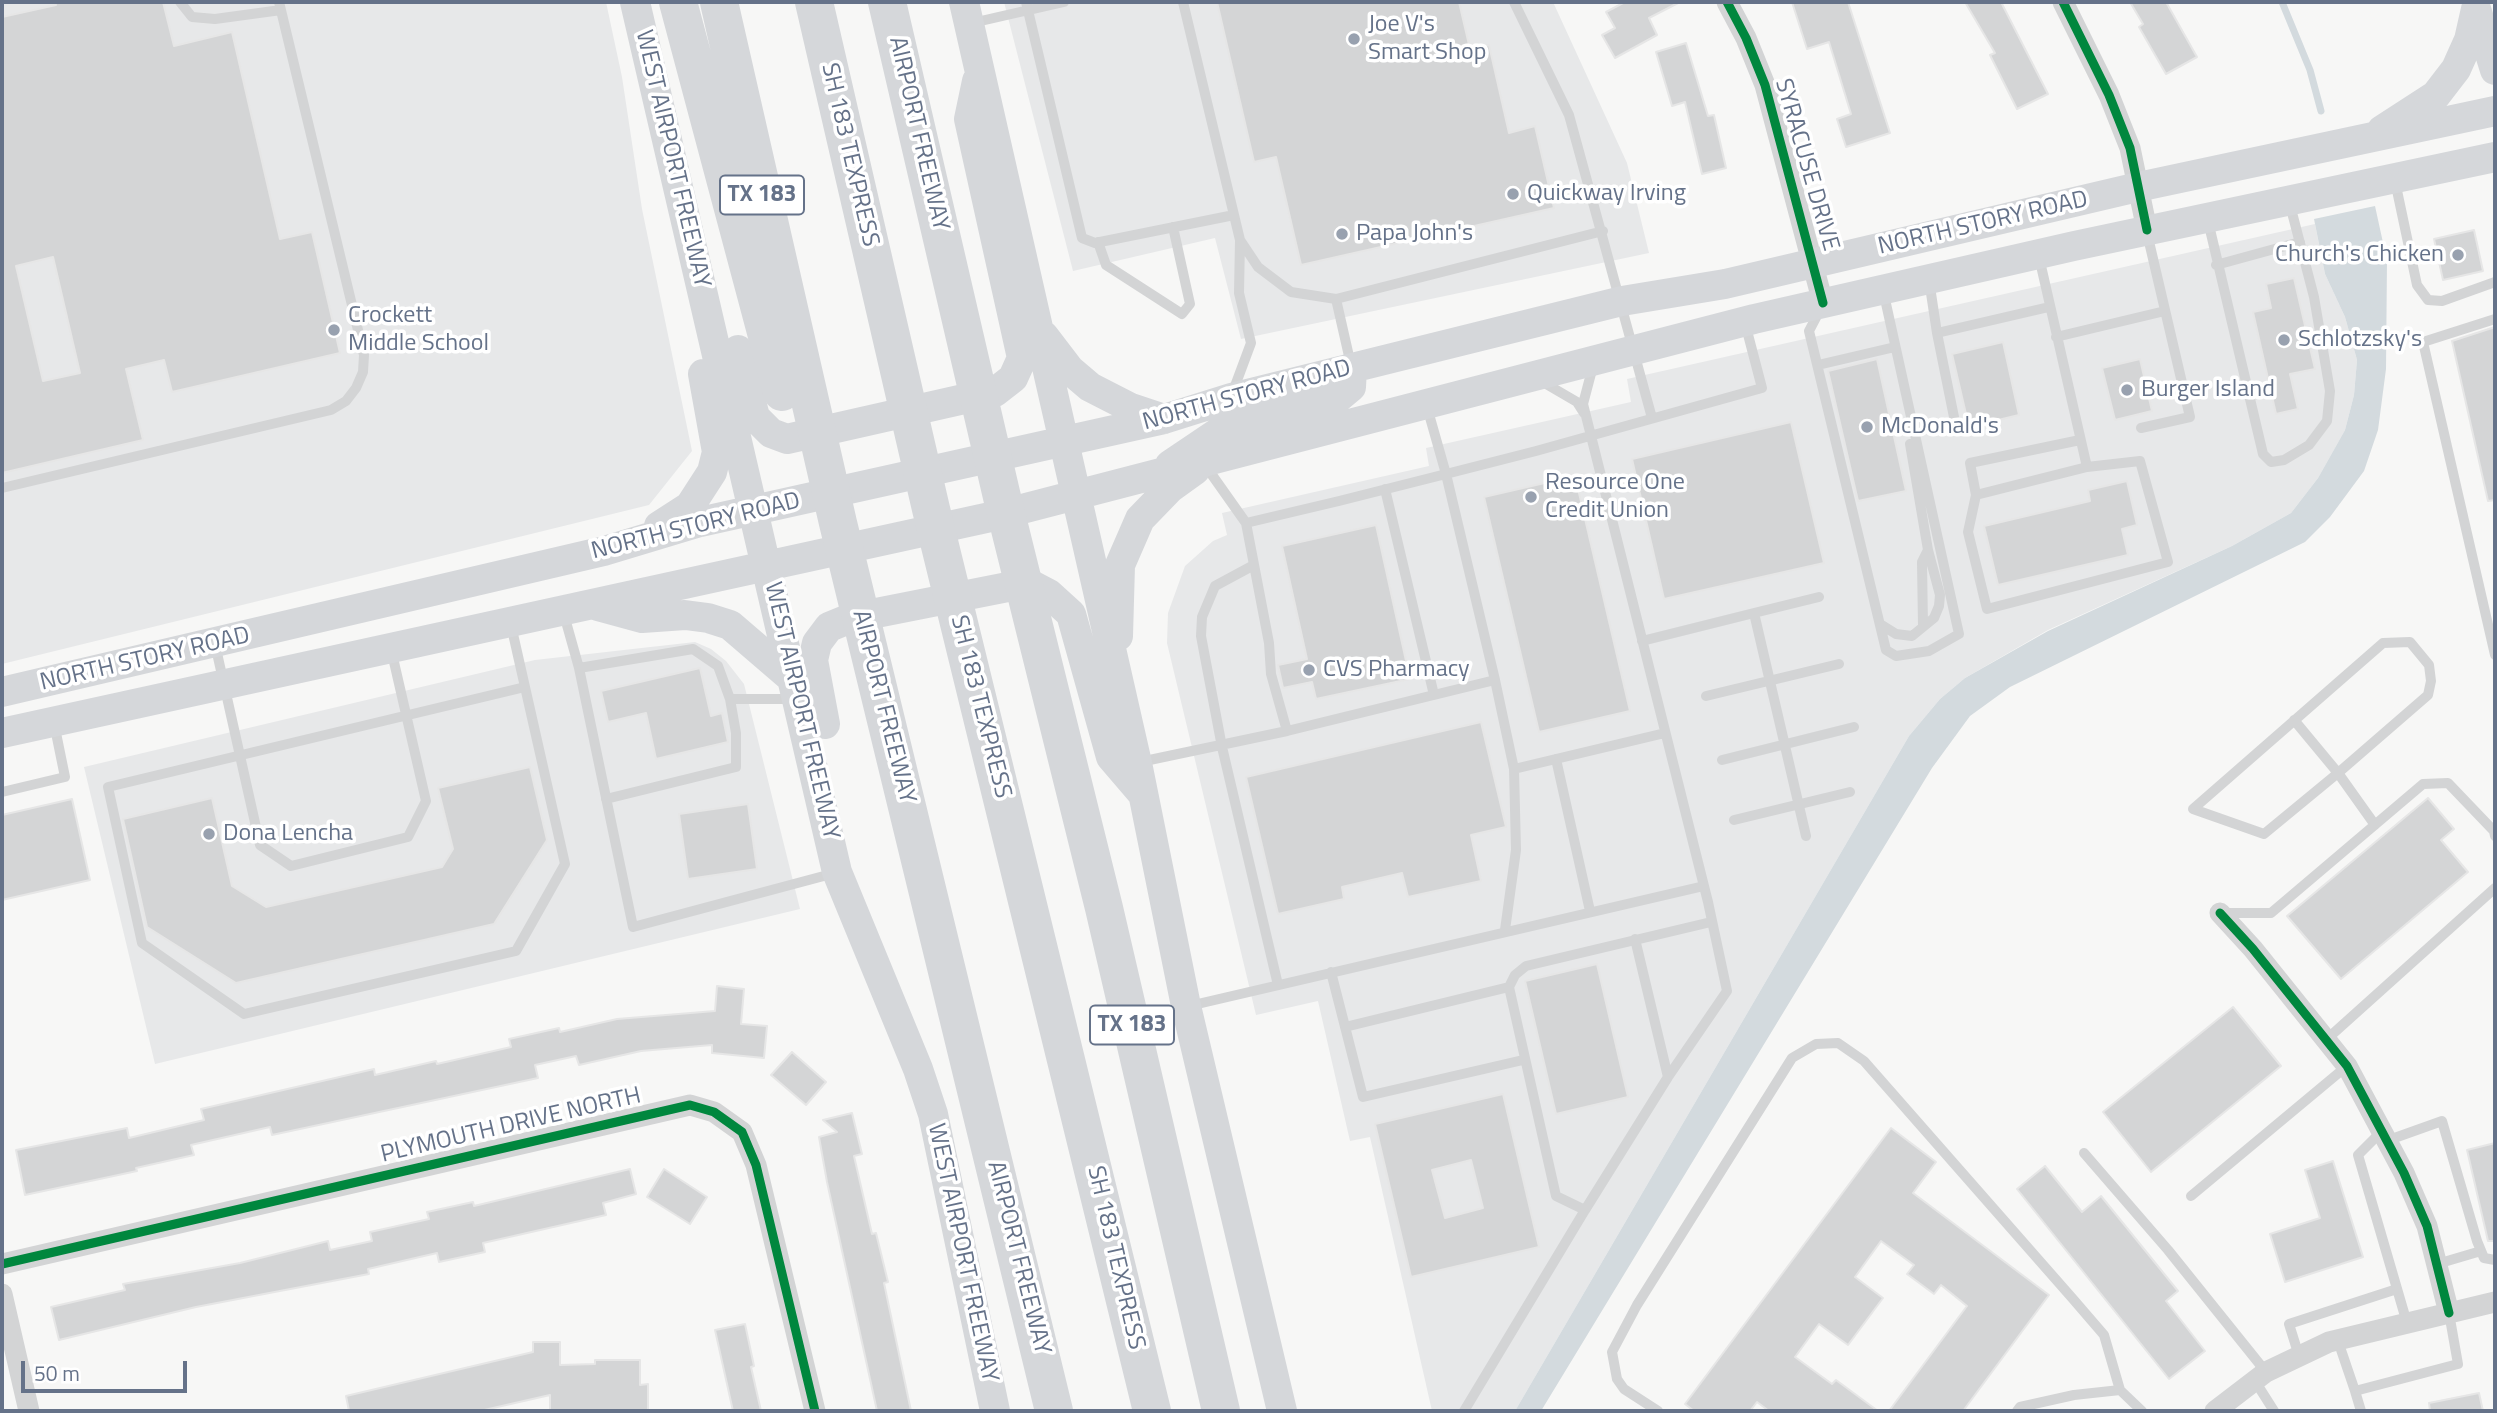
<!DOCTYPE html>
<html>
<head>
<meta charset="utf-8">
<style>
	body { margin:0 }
	#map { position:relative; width:2497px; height:1413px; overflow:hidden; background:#f7f7f6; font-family:"Titillium Web",sans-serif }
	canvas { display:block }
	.frame { position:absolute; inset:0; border:4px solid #657289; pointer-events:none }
	.scale { position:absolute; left:21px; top:1361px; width:166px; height:32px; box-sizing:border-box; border:4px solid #657289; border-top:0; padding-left:9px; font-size:21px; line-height:24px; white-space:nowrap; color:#657289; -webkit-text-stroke:5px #fff; paint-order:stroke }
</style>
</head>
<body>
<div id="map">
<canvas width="2497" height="1413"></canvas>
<div class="frame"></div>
<div class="scale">50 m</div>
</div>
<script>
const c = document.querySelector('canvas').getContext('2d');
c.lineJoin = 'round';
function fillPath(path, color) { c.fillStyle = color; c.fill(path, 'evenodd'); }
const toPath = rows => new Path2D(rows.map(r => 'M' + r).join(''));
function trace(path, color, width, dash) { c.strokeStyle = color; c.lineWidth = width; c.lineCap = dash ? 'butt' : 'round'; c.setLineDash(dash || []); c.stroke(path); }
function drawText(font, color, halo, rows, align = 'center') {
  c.font = font + ' "Titillium Web",sans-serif'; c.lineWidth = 7; c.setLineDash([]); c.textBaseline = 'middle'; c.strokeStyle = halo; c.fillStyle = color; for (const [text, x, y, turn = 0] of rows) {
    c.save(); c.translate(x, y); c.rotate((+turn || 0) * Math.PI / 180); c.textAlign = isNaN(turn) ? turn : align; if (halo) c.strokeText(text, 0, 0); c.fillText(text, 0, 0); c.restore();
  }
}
fillPath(toPath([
	[2,2,606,2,622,77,642,209,692,451,649,505,2,664],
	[1004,2,1553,2,1627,163,1649,253,1241,339,1215,238,1073,271],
	[2315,224,2325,274,2345,317,2357,360,2354,395,2345,430,2318,478,2291,513,2232,546,2048,630,1965,678,1940,699,1909,736,1515,1411,1432,1411,1370,1137,1350,1141,1318,1001,1256,1015,1167,643,1168,613,1185,566,1213,541,1227,535,1222,513,1429,466,1426,448,1631,402,1627,379],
	[695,642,711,649,726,661,744,684,800,909,155,1064,84,767,535,660]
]), '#e7e8e9');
fillPath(toPath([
	[2375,206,2387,261,2386,369,2378,430,2364,471,2330,517,2305,542,2010,687,1970,716,1932,768,1541,1411,1515,1411,1909,736,1940,699,1965,678,2048,631,2232,546,2291,513,2318,478,2345,430,2354,395,2357,360,2345,317,2325,274,2314,219]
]), '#d3dade');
trace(toPath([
	[2282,2,2310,70,2321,111]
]), '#d3dade', 7);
const building = toPath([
	[55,2,163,2,174,46,232,32,280,239,312,232,340,353,172,392,164,360,126,369,143,440,2,473,2,17,56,5,55,2],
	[53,257,80,373,43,381,16,266,53,257],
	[1217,2,1459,2,1470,49,1489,45,1509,133,1535,126,1554,208,1301,265,1276,157,1254,162,1217,2],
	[1625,2,1680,2,1649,18,1657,35,1615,58,1602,35,1615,28,1606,12,1625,2],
	[1792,2,1848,2,1890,133,1846,147,1837,119,1851,114,1829,42,1807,49,1792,2],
	[1965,2,2001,2,2048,94,2017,109,1990,55,1995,53,1965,2],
	[2130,2,2166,2,2197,57,2166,74,2139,27,2143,24,2130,2],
	[1686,43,1708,116,1714,115,1726,168,1702,174,1685,102,1672,106,1656,52,1686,43],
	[2474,230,2483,271,2443,280,2434,239,2474,230],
	[2294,278,2315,369,2290,374,2298,409,2276,414,2253,312,2271,308,2266,284,2294,278],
	[2495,327,2495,500,2488,501,2452,341,2495,327],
	[2003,342,2019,415,1969,427,1952,354,2003,342],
	[1877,359,1906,491,1858,501,1828,371,1877,359],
	[2140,359,2152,411,2115,420,2102,368,2140,359],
	[1791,422,1824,563,1664,599,1632,459,1791,422],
	[1575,476,1630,711,1539,732,1484,497,1575,476],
	[2127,481,2137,525,2122,529,2128,555,1998,585,1984,526,2090,501,2088,490,2127,481],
	[1376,525,1410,679,1316,699,1312,682,1283,688,1278,665,1307,659,1282,546,1376,525],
	[700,668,711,716,722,713,728,742,656,759,646,713,608,722,601,691,700,668],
	[1481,722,1506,827,1471,835,1481,881,1408,897,1402,873,1342,887,1344,899,1278,914,1246,777,1481,722],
	[530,767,547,840,494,924,236,983,147,927,123,819,212,798,232,886,266,907,442,867,453,849,438,788,530,767],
	[2428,798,2454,829,2441,840,2468,872,2341,979,2287,916,2428,798],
	[72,799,90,880,2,900,2,815,72,799],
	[748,804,757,869,688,879,679,814,748,804],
	[1597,964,1628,1097,1556,1114,1525,981,1597,964],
	[717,986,744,989,741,1024,767,1026,764,1058,712,1053,712,1045,641,1051,579,1065,576,1056,535,1065,538,1078,272,1135,270,1127,191,1145,194,1155,136,1168,137,1171,25,1195,16,1150,127,1128,129,1138,204,1120,201,1109,374,1069,375,1075,436,1061,437,1064,511,1047,509,1039,559,1028,560,1032,617,1019,715,1011,717,986],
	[2233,1007,2281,1066,2151,1172,2103,1112,2233,1007],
	[792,1052,826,1082,806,1105,771,1075,792,1052],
	[1503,1094,1539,1247,1411,1277,1375,1124,1503,1094],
	[1471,1160,1483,1208,1445,1218,1432,1170,1471,1160],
	[852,1113,862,1154,854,1156,872,1234,876,1233,888,1282,884,1283,911,1411,877,1411,827,1182,819,1137,837,1132,823,1120,852,1113],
	[1891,1128,1936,1162,1913,1193,2049,1295,1963,1411,1889,1411,1967,1306,1941,1285,1934,1294,1907,1274,1914,1265,1881,1241,1855,1277,1883,1298,1848,1345,1819,1324,1795,1357,1832,1384,1836,1380,1878,1411,1769,1411,1757,1402,1750,1411,1694,1411,1685,1404,1891,1128],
	[2495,1143,2495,1241,2488,1241,2467,1150,2495,1143],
	[2333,1161,2363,1257,2285,1282,2270,1234,2320,1218,2305,1170,2333,1161],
	[2045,1166,2082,1212,2101,1196,2178,1291,2166,1301,2205,1351,2169,1379,2017,1189,2045,1166],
	[630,1169,636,1194,603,1203,606,1215,483,1243,485,1252,439,1262,437,1253,368,1269,369,1274,196,1307,59,1340,51,1307,125,1290,123,1284,240,1263,328,1241,330,1250,372,1241,370,1232,429,1219,427,1212,473,1202,474,1206,630,1169],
	[664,1169,707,1197,690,1224,647,1197,664,1169],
	[745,1324,754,1366,751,1367,761,1411,733,1411,715,1330,745,1324],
	[533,1342,560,1342,560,1365,595,1364,595,1360,640,1360,640,1385,648,1384,648,1411,550,1411,550,1395,480,1411,349,1411,346,1396,533,1352,533,1342],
	[2479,1393,2483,1411,2430,1411,2429,1403,2479,1393]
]);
fillPath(building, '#d4d5d6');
trace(building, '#e6e6e6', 2);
trace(toPath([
	[180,2,192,17,215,19,281,10],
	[1026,2,1082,238,1095,243,1234,215],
	[1183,2,1240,240,1258,267,1291,292,1336,299,1603,231],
	[1514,2,1569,115,1652,418],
	[972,23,1064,2],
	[2395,181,2417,285,2428,300,2442,301,2495,282],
	[2208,221,2263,454,2271,462,2284,460,2309,445,2327,421,2330,391,2314,297,2289,201],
	[1098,242,1106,265,1182,314,1190,304,1173,227],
	[2039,257,2087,467,1976,495,1968,532,1987,609,2168,562,2140,461,2087,467],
	[2216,265,2300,242],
	[1929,280,1937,333,1955,422],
	[1336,299,1351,365],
	[1821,308,1809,331,1886,650,1896,656,1929,651,1959,634,1883,290],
	[2495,319,2423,342,2495,655],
	[1937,333,2049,307],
	[2056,337,2165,311],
	[1818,365,1895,347],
	[1593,366,1583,404,1708,902,1727,991,1668,1077,1585,1210,1556,1196,1509,987,1515,975,1526,966,1711,922],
	[1541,381,1577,402,1584,413],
	[1232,394,1251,343,1239,293,1240,240],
	[1427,407,1446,474,1495,680,1287,731,1271,674,1269,643,1246,523,1339,501,1446,474,1536,451,1762,388,1745,323],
	[2141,428,2190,417,2147,233],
	[1205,465,1246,523],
	[2,488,331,410,346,401,356,388,363,372,364,355,279,2],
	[1385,489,1434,695],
	[1976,495,1970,463,2080,440],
	[1254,565,1215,586,1202,617,1201,636,1222,747,1278,985],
	[563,611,579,668,693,649,718,666,730,699,795,699],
	[1754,613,1819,597],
	[1880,624,1896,634,1912,636,1934,618,1939,606,1940,595,1928,550,1910,444],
	[511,625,565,864,516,951,244,1014,142,943,108,787,525,687],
	[1923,626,1922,562,1928,550],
	[1642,641,1754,613,1806,836],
	[215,644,260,845,291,866,408,837,426,801,391,649],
	[579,668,633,927,835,873],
	[1495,680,1514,769,1516,850,1505,930],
	[1706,696,1839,664],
	[2294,720,2338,773,2428,695,2431,681,2429,665,2410,642,2383,643,2193,809,2264,834,2338,773,2375,825],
	[1556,759,1590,911],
	[1722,760,1854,727],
	[1140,762,1287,731],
	[1514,769,1665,733],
	[2,792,65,777,54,723],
	[606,799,736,767,736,733,730,699],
	[1734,820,1850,792],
	[2223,913,2271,913,2423,784,2448,783,2494,831,2495,836],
	[1635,939,1668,1077],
	[1331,972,1363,1097,1523,1060],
	[1189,1006,1704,886],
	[1345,1027,1509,987],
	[2327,1039,2495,888],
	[2381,1132,2358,1155,2407,1323],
	[2386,1141,2442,1121,2477,1241,2484,1258,2495,1260],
	[2084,1153,2168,1250,2266,1372],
	[2191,1196,2347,1066],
	[2437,1264,2481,1251],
	[2338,1341,2355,1391,2458,1364,2449,1313],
	[2299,1356,2289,1324,2397,1289],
	[2255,1381,2274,1411],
	[2355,1391,2361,1411],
	[1464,1411,1585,1210],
	[1658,1411,1624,1389,1617,1379,1612,1352,1637,1305,1792,1058,1816,1044,1838,1043,1864,1061,2073,1299,2104,1335,2120,1390,2142,1411],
	[2017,1411,2020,1407,2074,1395,2120,1390]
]), '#d3d4d5', 10);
trace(toPath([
	[1727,2,1746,38,1765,85,1823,303],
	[2063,2,2109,95,2130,148,2147,230],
	[2220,913,2253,949,2347,1066,2404,1173,2427,1226,2449,1313],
	[2,1264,690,1105,714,1112,742,1132,756,1165,815,1411],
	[2,1294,29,1411],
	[2215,1411,2266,1372,2329,1342,2495,1302]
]), '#d3d4d5', 21);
trace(toPath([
	[635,2,837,872,918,1069,933,1114,995,1411],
	[964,2,1137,763,1186,1006,1282,1411],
	[2476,9,2495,70],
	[2382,130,2436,95,2456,69,2469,40,2476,9],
	[1044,336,1070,370,1090,387,1131,408,1164,419],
	[738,350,755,417,771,433,787,439,995,392,1013,378,1022,358,969,119,977,81],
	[1170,465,1219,432,1339,397,1351,387,1352,368],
	[659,526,690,506,712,472,717,452,703,374],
	[598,606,642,618,685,615,708,618,730,625,794,680],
	[1118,636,1120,565,1140,519,1170,488,1195,470],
	[2,692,604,551,700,522,1164,419,1231,398,1622,301,1725,284,2138,187,2495,111],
	[825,724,813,660,817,643,829,627,851,618,1028,583,1049,594,1071,614,1111,757,1141,792],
	[2,733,995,516,1754,319,2074,246,2495,157]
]), '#d5d7da', 30);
trace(toPath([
	[678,2,782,392],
	[719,2,838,523,1054,1411],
	[814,2,931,509,1152,1411],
	[887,2,1002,497,1104,908,1221,1411]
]), '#d5d7da', 38);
trace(toPath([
	[1727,2,1746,38,1765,85,1823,303],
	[2063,2,2109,95,2130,148,2147,230],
	[2220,913,2253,949,2347,1066,2404,1173,2427,1226,2449,1313],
	[2,1264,690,1105,714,1112,742,1132,756,1165,815,1411]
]), '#00873e', 9);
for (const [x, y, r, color] of [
	[1354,39,7,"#98a1af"],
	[1513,194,7,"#98a1af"],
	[1342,234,7,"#98a1af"],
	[2458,255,7,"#98a1af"],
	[334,330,7,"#98a1af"],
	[2284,340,7,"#98a1af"],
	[2127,390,7,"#98a1af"],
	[1867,427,7,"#98a1af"],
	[1531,497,7,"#98a1af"],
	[1309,670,7,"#98a1af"],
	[209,834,7,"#98a1af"]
]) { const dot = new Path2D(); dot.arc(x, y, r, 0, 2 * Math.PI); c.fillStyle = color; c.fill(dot); trace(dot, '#fff', 2.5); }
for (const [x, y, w] of [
	[762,195,84],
	[1132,1025,84]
]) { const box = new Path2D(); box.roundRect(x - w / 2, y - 19.5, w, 39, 5); c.fillStyle = '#fff'; c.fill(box); trace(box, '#657289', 2); }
drawText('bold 23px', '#657289', null, [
	["TX 183",762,195],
	["TX 183",1132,1025]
]);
drawText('24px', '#657289', '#fff', [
	["Joe V's",1368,25],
	["Smart Shop",1368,53],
	["Quickway Irving",1527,194],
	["Papa John's",1356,234],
	["Church's Chicken",2444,255,"right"],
	["Crockett",348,316],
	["Middle School",348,344],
	["Schlotzsky's",2298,340],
	["Burger Island",2141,390],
	["McDonald's",1881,427],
	["Resource One",1545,483],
	["Credit Union",1545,511],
	["CVS Pharmacy",1323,670],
	["Dona Lencha",223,834]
], 'left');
drawText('24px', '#657289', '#fff', [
	["AIRPORT FREEWAY",918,134,77],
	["SH 183 TEXPRESS",849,155,77],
	["WEST AIRPORT FREEWAY",672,159,77],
	["SYRACUSE DRIVE",1806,165,74],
	["NORTH STORY ROAD",1983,224,-13],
	["NORTH STORY ROAD",1247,396,-15],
	["NORTH STORY ROAD",696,527,-14],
	["NORTH STORY ROAD",145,660,-13],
	["AIRPORT FREEWAY",883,707,76],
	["SH 183 TEXPRESS",980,707,76],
	["WEST AIRPORT FREEWAY",801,711,77],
	["PLYMOUTH DRIVE NORTH",511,1126,-13],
	["WEST AIRPORT FREEWAY",962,1253,78],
	["AIRPORT FREEWAY",1018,1258,76],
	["SH 183 TEXPRESS",1115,1258,77]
]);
</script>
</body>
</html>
